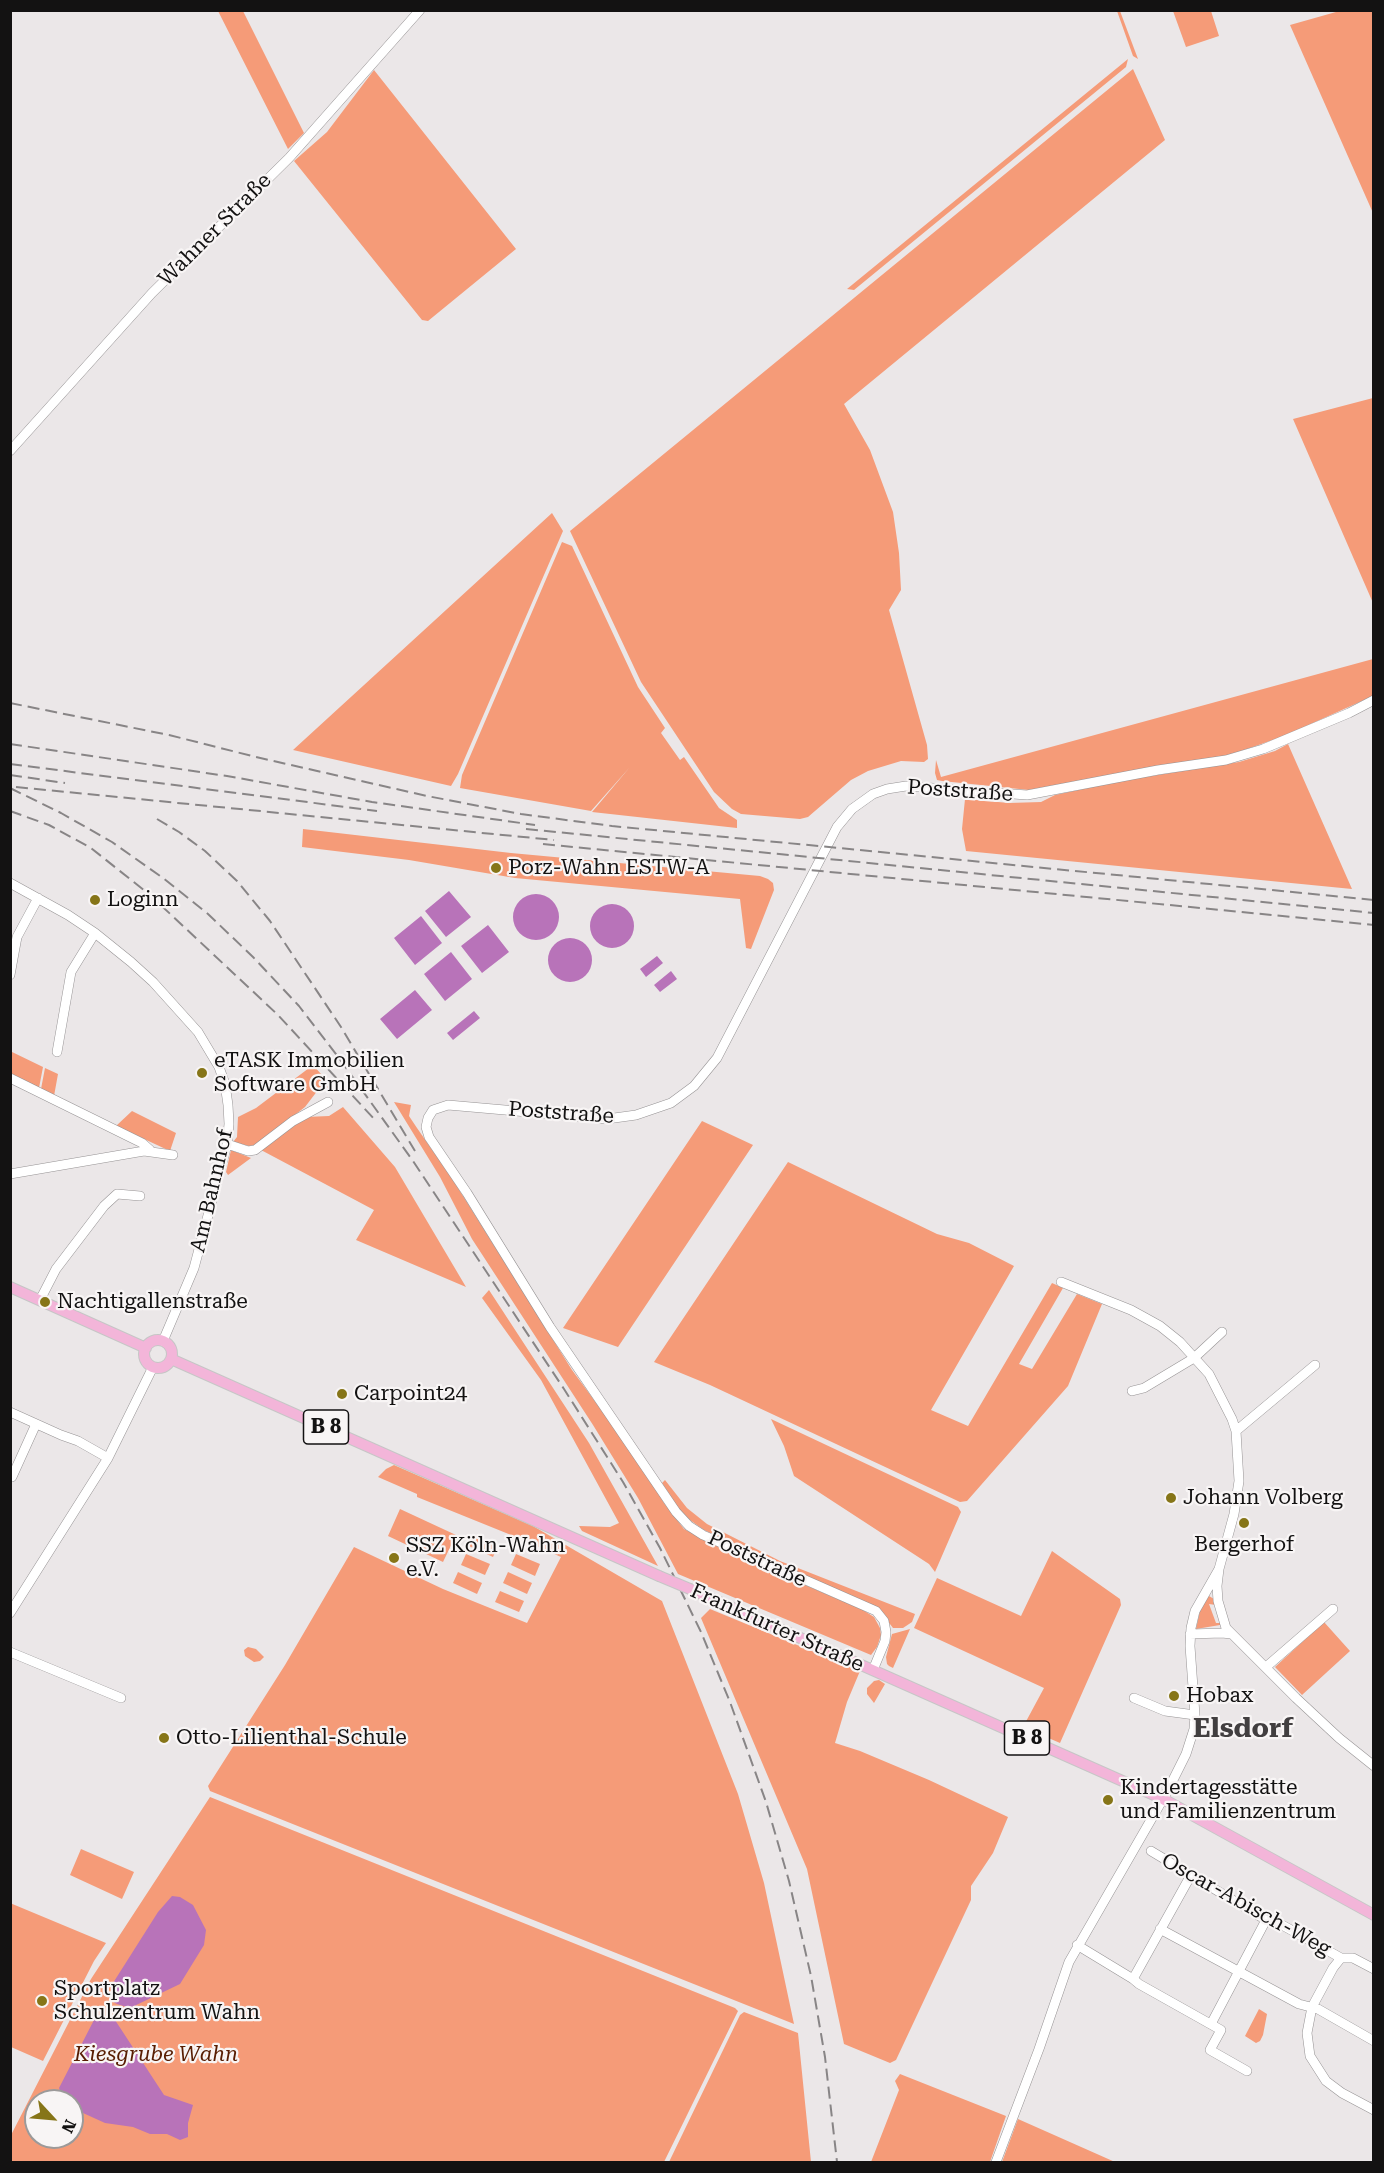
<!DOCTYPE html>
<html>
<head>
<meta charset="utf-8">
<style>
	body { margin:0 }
	#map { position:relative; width:1384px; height:2173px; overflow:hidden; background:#ebe7e8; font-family:"Roboto Serif",serif }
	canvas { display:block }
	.frame { position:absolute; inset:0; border:12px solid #131212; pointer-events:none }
	.north { position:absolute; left:24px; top:2089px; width:60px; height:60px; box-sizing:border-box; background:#f8f5f5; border:2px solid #9c9a9a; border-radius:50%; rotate:116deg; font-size:16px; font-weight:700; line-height:24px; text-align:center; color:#131212 }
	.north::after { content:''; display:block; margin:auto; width:21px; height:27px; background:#867518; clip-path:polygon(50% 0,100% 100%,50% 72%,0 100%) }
</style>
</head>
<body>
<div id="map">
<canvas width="1384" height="2173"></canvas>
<div class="frame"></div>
<div class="north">N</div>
</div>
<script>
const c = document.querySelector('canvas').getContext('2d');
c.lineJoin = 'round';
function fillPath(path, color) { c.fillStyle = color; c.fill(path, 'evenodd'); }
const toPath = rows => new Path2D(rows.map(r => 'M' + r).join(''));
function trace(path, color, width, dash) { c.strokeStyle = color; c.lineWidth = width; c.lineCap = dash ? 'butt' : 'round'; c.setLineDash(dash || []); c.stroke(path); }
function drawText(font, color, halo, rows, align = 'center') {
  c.font = font + ' "Roboto Serif",serif'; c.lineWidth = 4.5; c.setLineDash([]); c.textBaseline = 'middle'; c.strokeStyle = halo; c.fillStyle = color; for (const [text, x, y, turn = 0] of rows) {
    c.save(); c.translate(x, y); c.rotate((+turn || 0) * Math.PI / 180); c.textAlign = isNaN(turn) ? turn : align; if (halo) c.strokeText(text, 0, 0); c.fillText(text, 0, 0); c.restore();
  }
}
fillPath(toPath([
	[1343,10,1373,11,1373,213,1290,25],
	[218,11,243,11,304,133,288,149],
	[1117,11,1120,11,1138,59,1133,56],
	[1173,11,1211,11,1219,36,1186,47],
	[1128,59,1126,67,854,290,847,289],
	[1133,69,1165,140,844,404,870,450,893,512,899,553,901,590,889,610,927,745,928,759,924,762,901,761,868,771,851,780,808,817,800,819,741,814,732,809,714,792,641,682,570,531],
	[374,70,516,249,428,321,422,320,294,161,327,132],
	[1373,398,1374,398,1373,603,1293,419],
	[552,513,563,531,458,774,451,786,293,750],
	[562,542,572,546,638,687,665,728,661,733,680,760,684,757,719,808,737,820,737,828,592,812,630,767,591,811,460,788,462,775],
	[1373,659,1373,696,1284,736,1230,755,1151,767,1029,790,942,781,937,780,935,773,936,760,941,777],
	[1288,744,1352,889,966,851,962,829,965,799,1009,803,1041,802,1055,795,1120,781,1239,762,1275,751],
	[303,829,511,853,760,876,768,879,773,883,774,890,751,949,746,948,740,899,515,878,409,860,302,847],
	[10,1051,43,1067,39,1088,11,1074],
	[313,1065,336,1091,327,1088,318,1090,305,1107,256,1145,249,1146,233,1142,237,1137,238,1117,256,1108],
	[45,1068,58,1074,54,1096,41,1089],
	[394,1102,411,1105,409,1116,417,1128,453,1180,572,1370,644,1468,664,1503,684,1529,731,1553,863,1610,874,1617,880,1628,881,1635,877,1647,871,1655,678,1574,638,1498,593,1425,472,1239,440,1177],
	[343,1107,395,1167,466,1287,356,1240,374,1210,261,1150,306,1117,329,1116],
	[132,1111,176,1133,170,1151,116,1126],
	[702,1121,753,1145,618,1347,563,1328],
	[231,1150,251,1158,228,1175,226,1172],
	[788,1162,937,1234,969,1243,1014,1266,931,1410,968,1426,1052,1283,1063,1288,1019,1364,1032,1369,1077,1294,1102,1304,1068,1386,967,1501,960,1502,710,1385,654,1362],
	[489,1290,589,1443,658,1566,582,1531,579,1526,610,1527,619,1523,541,1380,482,1298],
	[771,1419,958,1507,961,1512,935,1572,929,1564,794,1476,784,1446],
	[394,1465,533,1526,662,1601,738,1794,764,1883,794,2024,210,1791,208,1786,285,1665,354,1547,443,1589,527,1623,561,1557,516,1537,417,1497,417,1494,378,1477,386,1469],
	[665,1480,687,1508,707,1524,780,1561,915,1614,912,1622,903,1628,893,1628,877,1607,779,1565,704,1530,683,1515,662,1483],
	[400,1509,456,1535,443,1562,388,1536],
	[474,1535,498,1546,493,1557,469,1546],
	[1052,1551,1120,1599,1121,1605,1060,1743,1023,1727,1044,1688,914,1628,937,1578,1021,1616],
	[466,1554,490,1564,485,1575,461,1565],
	[516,1554,540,1564,535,1576,511,1565],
	[458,1572,482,1583,477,1594,453,1583],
	[508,1572,532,1583,527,1594,503,1583],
	[500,1591,524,1601,519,1612,495,1602],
	[1209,1596,1214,1599,1216,1605,1209,1604,1216,1623,1221,1623,1220,1625,1196,1629,1201,1606,1206,1597],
	[710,1609,860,1671,847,1702,835,1743,860,1751,929,1780,1008,1817,993,1853,971,1886,971,1900,896,2060,890,2063,844,2044,807,1869,701,1618],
	[1324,1622,1350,1651,1302,1695,1275,1667],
	[910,1629,893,1668,889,1666,887,1664,886,1657,892,1634],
	[248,1647,256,1649,264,1657,260,1661,254,1662,245,1656,244,1650],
	[879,1680,885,1684,874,1703,867,1694,867,1688,874,1681],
	[210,1797,735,2008,738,2011,664,2162,11,2162,10,2137,91,1979],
	[36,2101,72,2101,72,2137,36,2137],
	[81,1849,134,1872,122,1899,70,1875],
	[10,1903,106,1943,94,1961,43,2061,11,2047],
	[1259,2009,1267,2014,1263,2035,1260,2041,1256,2043,1245,2036],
	[744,2012,798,2033,811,2162,669,2162,740,2015],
	[900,2074,1006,2116,990,2162,871,2162,899,2090,895,2081],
	[1018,2119,1115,2162,1002,2162]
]), '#f59b78');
fillPath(toPath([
	[449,891,471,917,446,937,425,911],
	'513 917a23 23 0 1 1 46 0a23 23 0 1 1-46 0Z',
	'590 926a22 22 0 1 1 44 0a22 22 0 1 1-44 0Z',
	[421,916,442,943,415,965,394,938],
	[488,925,509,952,482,973,461,946],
	'548 960a22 22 0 1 1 44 0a22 22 0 1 1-44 0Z',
	[451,952,472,979,445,1001,424,974],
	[657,956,663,963,646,977,640,969],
	[671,971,677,979,660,992,654,985],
	[415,990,432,1010,397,1039,380,1019],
	[474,1011,480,1018,453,1040,447,1033],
	[172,1896,180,1897,193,1905,206,1930,204,1945,180,1984,130,2008,117,2004,110,2000,113,1983,158,1912],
	[100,2016,115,2020,164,2095,193,2105,188,2123,188,2137,180,2140,167,2134,150,2134,133,2127,105,2123,72,2108,72,2101,65,2101,62,2097,59,2088,94,2020]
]), '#b873b9');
const minor = toPath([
	[10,451,152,293,289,158,420,10],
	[10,883,68,915,95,933,131,962,153,982,198,1032,219,1067,225,1084,228,1105,229,1124,227,1144,194,1268,163,1341],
	[10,975,17,937,38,898],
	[57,1052,71,972,95,933],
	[10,1078,142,1143,150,1150],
	[227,1144,248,1151,255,1150,293,1121,328,1102],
	[10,1174,144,1151,173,1155],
	[1061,1282,1131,1310,1160,1326,1180,1342,1209,1374,1232,1419,1236,1431,1239,1481,1234,1514,1219,1569,1217,1586,1218,1601,1226,1628,1296,1698,1339,1738,1374,1766],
	[40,1300,56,1269,104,1206,117,1194,140,1196],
	[1132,1391,1144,1388,1194,1358,1222,1332],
	[10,1412,61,1435,78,1441,108,1458],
	[1236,1431,1315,1365],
	[12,1477,36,1424],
	[10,1613,108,1458,153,1367],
	[1190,1634,1222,1633,1231,1634],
	[10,1652,121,1698],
	[1266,1667,1333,1609],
	[873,1670,885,1641,886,1632,884,1621,876,1611,703,1535,689,1526,676,1512,550,1327,467,1193,429,1137,426,1127,428,1118,433,1110,448,1105,607,1119,636,1115,671,1103,694,1086,717,1058,837,827,852,809,873,794,887,789,906,786,1027,795,1158,770,1226,760,1263,749,1349,713,1374,700],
	[1134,1698,1165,1711,1195,1715],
	[1151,1851,1266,1920,1275,1921,1341,1958],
	[1160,1929,1299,2004,1318,2009,1374,2041],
	[1077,1945,1133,1979,1139,1984,1221,2030,1210,2050,1247,2071],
	[1374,1969,1353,1958,1341,1958,1333,1968,1312,2007,1307,2033,1310,2056,1326,2081,1342,2093,1374,2110],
	[1133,1979,1191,1875],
	[1211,2024,1266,1920],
	[996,2162,1039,2049,1069,1962,1167,1792,1186,1754,1194,1729,1195,1715,1190,1646,1191,1628,1195,1611,1219,1569]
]);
const major = toPath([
	[10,1287,146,1348],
	'144 1354a14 14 0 1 1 28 0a14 14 0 1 1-28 0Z',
	[171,1359,659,1576],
	[690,1589,1163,1799,1374,1915]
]);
trace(minor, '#969394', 10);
trace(major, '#c6c6c6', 12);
trace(minor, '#fff', 9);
trace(major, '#f3b5d9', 10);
trace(toPath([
	[10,703,169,735,256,757,427,796,521,814,612,826,1374,900],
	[10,744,227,776,372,802,535,825],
	[10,764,377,811],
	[10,775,65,783],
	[16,787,554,840],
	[10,788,61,813,112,842,163,878,208,914,253,957,299,1006,339,1058,413,1161,564,1389,623,1482,660,1548,701,1632,730,1702,766,1802,789,1881,811,1976,825,2057,837,2162],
	[10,811,49,825,91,848,150,895,278,1015,376,1121],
	[157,819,179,832,205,851,237,881,270,921,341,1027,415,1151],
	[526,829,1374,913],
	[543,844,1374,925]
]), '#888586', 2, [12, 6]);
const majorBridge = toPath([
	[659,1576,690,1589]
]);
trace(majorBridge, '#c6c6c6', 12, []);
trace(majorBridge, '#f3b5d9', 10);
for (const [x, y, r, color] of [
	[496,868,6,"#867518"],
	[95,900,6,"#867518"],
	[202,1073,6,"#867518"],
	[45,1302,6,"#867518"],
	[342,1394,6,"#867518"],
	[1171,1498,6,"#867518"],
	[1244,1523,6,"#867518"],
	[394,1558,6,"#867518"],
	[1174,1696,6,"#867518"],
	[164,1738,6,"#867518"],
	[1108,1800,6,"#867518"],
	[42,2001,6,"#867518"]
]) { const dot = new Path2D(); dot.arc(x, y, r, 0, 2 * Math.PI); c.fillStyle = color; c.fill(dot); trace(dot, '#f8f5f5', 2); }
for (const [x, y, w] of [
	[326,1427,45],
	[1027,1738,45]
]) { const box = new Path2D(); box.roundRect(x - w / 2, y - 17, w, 34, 4.5); c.fillStyle = '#f8f5f5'; c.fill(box); trace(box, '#131212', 1.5); }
drawText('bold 20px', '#131212', null, [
	["B 8",326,1427],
	["B 8",1027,1738]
]);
drawText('21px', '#131212', '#f8f5f5', [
	["Wahner Straße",215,230,-45],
	["Poststraße",960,791,4],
	["Poststraße",561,1113,4],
	["Am Bahnhof",212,1191,-77],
	["Poststraße",757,1559,25],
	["Frankfurter Straße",777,1628,24],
	["Oscar-Abisch-Weg",1246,1905,29]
]);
drawText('21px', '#131212', '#f8f5f5', [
	["Porz-Wahn ESTW-A",508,868],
	["Loginn",107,900],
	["eTASK Immobilien",214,1061],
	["Software GmbH",214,1085],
	["Nachtigallenstraße",57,1302],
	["Carpoint24",354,1394],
	["Johann Volberg",1183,1498],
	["Bergerhof",1244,1545,"center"],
	["SSZ Köln-Wahn",406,1546],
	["e.V.",406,1570],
	["Hobax",1186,1696],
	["Otto-Lilienthal-Schule",176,1738],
	["Kindertagesstätte",1120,1788],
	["und Familienzentrum",1120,1812],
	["Sportplatz",54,1989],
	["Schulzentrum Wahn",54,2013]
], 'left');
drawText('italic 21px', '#581d02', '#f8f5f5', [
	["Kiesgrube Wahn",156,2055]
]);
drawText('bold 27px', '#423f40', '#f8f5f5', [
	["Elsdorf",1243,1729]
]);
</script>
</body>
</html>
